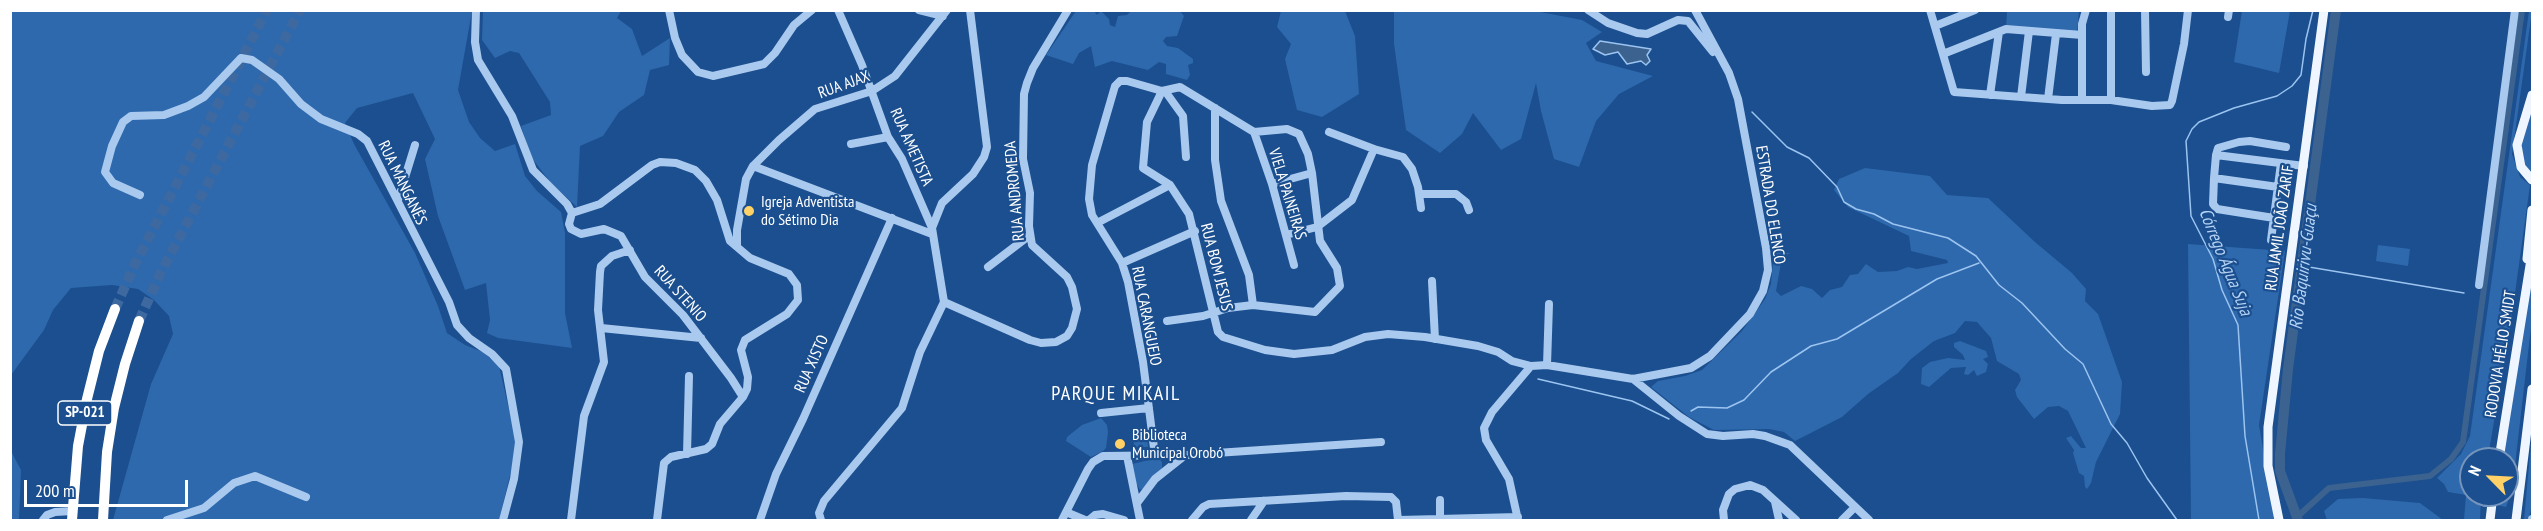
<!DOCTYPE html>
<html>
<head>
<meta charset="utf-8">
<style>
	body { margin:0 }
	#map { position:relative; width:2543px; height:531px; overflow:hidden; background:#1b4f8f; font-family:"PT Sans Narrow",sans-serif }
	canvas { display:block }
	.frame { position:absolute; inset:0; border:12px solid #fff; pointer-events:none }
	.north { position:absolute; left:2459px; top:447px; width:60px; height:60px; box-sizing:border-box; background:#1b4f8f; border:2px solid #7695bc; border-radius:50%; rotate:294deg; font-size:16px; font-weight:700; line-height:24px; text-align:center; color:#fff }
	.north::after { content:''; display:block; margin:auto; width:21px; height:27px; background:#ffd166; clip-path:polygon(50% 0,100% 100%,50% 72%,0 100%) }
	.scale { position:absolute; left:24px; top:480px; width:164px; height:27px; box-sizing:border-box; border:3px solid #fff; border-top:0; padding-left:8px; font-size:18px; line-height:21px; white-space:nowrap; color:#fff; -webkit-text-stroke:4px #1b4f8f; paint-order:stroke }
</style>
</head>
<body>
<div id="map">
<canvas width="2543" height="531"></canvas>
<div class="frame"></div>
<div class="north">N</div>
<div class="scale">200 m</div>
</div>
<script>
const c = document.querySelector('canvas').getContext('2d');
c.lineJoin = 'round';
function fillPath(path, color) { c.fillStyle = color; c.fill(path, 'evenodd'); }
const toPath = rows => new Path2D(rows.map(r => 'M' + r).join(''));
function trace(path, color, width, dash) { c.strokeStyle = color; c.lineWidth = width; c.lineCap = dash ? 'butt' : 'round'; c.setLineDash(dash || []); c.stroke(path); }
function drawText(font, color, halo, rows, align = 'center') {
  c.font = font + ' "PT Sans Narrow",sans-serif'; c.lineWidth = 4.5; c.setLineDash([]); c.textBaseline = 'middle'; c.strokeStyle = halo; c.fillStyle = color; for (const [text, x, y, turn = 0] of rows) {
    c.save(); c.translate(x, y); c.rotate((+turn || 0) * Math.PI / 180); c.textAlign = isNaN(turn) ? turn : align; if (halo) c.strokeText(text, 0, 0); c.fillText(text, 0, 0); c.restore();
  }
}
fillPath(toPath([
	[483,10,621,11,617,18,632,29,642,56,670,38,669,65,650,70,644,95,619,112,603,136,580,146,577,207,551,183,531,157,521,126,551,115,550,102,519,53,510,51,495,58,482,40],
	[1179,10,1184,16,1177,36,1166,37,1163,41,1167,46,1178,48,1193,59,1193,63,1188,65,1190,75,1187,80,1166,74,1166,64,1159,62,1148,70,1112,61,1095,67,1091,46,1079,53,1073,64,1046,55,1076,11,1094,11,1097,15,1101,11,1109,19,1110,25,1115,27,1118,16,1127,15,1131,11],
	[11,11,472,11,458,90,469,122,480,138,495,151,515,144,525,176,537,191,561,212,565,233,565,313,572,348,498,338,487,333,490,320,486,283,465,290,438,216,425,159,435,139,413,93,357,108,345,123,354,144,415,253,438,306,447,333,465,345,483,352,499,366,516,440,515,455,499,520,113,520,151,384,173,334,169,316,154,300,138,289,112,285,71,288,53,310,44,330,11,375],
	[1281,11,1345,11,1355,36,1359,94,1322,117,1297,110,1285,59,1291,44,1277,27],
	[1394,11,1535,11,1582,20,1602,32,1586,43,1596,61,1653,76,1619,94,1596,121,1579,167,1554,159,1541,111,1536,83,1521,139,1501,150,1473,113,1462,134,1440,153,1406,130,1394,44],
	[2007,11,2079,11,2077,35,2006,29],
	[2242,11,2290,11,2279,73,2234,62],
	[2529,11,2532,11,2512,154,2520,177,2530,185,2511,322,2488,457,2471,459,2471,495,2481,495,2480,520,2464,520,2466,495,2448,492,2444,484,2437,478,2461,454,2470,436],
	[2532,102,2532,174,2528,173,2519,149],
	[1865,168,1930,176,1947,195,1988,198,2035,242,2072,273,2086,289,2085,301,2098,314,2122,382,2120,414,2096,462,2091,483,2087,489,2085,487,2084,476,2079,473,2073,453,2074,450,2066,438,2071,436,2081,448,2086,448,2068,411,2059,406,2048,407,2034,419,2017,397,2015,390,2021,380,2019,374,1997,361,1991,338,1977,322,1965,321,1955,333,1934,341,1911,359,1898,373,1868,394,1842,417,1795,441,1784,432,1769,429,1714,430,1689,417,1651,387,1658,381,1685,376,1702,370,1742,331,1765,299,1771,284,1774,252,1790,253,1782,257,1776,291,1781,296,1801,286,1812,289,1822,298,1830,290,1842,287,1850,275,1858,274,1866,264,1878,272,1897,271,1908,267,1917,269,1948,263,1947,260,1911,251,1909,236,1848,207,1834,190,1839,179],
	[2188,244,2285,251,2259,425,2275,520,2191,520],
	[2378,245,2410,249,2408,266,2376,261],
	[2532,270,2532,319,2512,491,2506,507,2497,505,2499,495,2507,495,2507,459,2503,459],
	[1960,341,1986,351,1988,357,1983,359,1988,364,1986,372,1977,376,1974,370,1968,375,1964,374,1966,367,1951,368,1929,387,1921,384,1922,368,1930,362,1948,358,1965,360,1963,355,1954,347,1954,343],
	[1101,418,1107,425,1108,432,1106,448,1103,451,1091,457,1066,441,1067,437,1082,425],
	[1146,427,1148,447,1134,447,1133,428],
	[2532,432,2532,506,2528,520,2524,520],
	[11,451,21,470,19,520,11,520],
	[1158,458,1162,462,1162,468,1144,488,1140,490,1135,481,1132,464],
	[2363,498,2420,503,2443,520,2327,520,2324,511,2338,499]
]), '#2e69ad');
const water = toPath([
	[1600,41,1651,49,1647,55,1650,61,1646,65,1641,61,1627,64,1618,52,1605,55,1593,49,1600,41]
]);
fillPath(water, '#3c6290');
trace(water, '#9cc4f0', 1.5);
trace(toPath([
	[1752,112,1787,147,1809,158,1837,187,1844,202,1856,209,1874,214,1893,224,1948,238,1976,256,1999,285,2022,303,2065,349,2083,364,2111,424,2127,443,2147,478,2177,520],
	[2303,266,2464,293],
	[1538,379,1632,401,1669,419],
	[1691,411,1698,407,1727,408,1744,400,1771,372,1811,346,1837,339,1937,279,1979,263],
	[2259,520,2245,436,2238,325,2222,290,2213,259,2191,216,2186,141,2192,129,2199,122,2234,108,2277,96,2292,86,2301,75,2306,39,2313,10]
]), '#9cc4f0', 1.5);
trace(toPath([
	[2297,517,2329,488,2430,476,2451,459,2463,442,2522,10]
]), '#3c6290', 6);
trace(toPath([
	[2298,520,2280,471,2280,454,2288,369,2336,10]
]), '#3c6290', 10);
trace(toPath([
	[115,309,135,264,267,10],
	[139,321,160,274,300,10]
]), '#3d69a0', 10, [10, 5]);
trace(toPath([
	[476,10,475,42,478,60,512,116,533,170,567,204,572,213,569,224,571,229,581,234,604,229,621,236,645,277,683,315,731,378,743,397],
	[669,10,675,38,682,55,698,72,713,76,764,64,775,53,794,25,812,10],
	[838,10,862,65,888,137,902,159,932,228],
	[919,10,943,16],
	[1588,10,1608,23,1637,33,1647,34,1678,20,1688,21,1713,52],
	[1930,10,1954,92,2062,100,2111,100,2152,106,2170,105,2172,101,2184,44,2188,10],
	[2111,10,2111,100],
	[2145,10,2146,72],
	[2228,17,2229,10],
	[1935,26,1975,10],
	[1943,54,2006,29,2082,35],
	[1165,91,1183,116,1186,157],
	[1990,95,1999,32],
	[2021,97,2029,31],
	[2048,99,2056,34],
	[2082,100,2082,24,2086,10],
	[1215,108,1215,160,1221,201,1249,275,1253,305],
	[1254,132,1180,87,1162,91,1147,122,1143,168,1170,185,1189,214,1218,332,1223,337,1265,350,1294,354,1332,350,1365,337,1388,334,1425,337,1478,346,1498,352,1512,361,1531,366],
	[1254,132,1272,184,1294,265],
	[1329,132,1374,149,1403,157,1412,169,1418,187,1421,208],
	[851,144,888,137],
	[2216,155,2304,166],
	[753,166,932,234],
	[2214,178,2213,204,2217,209,2274,218],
	[1272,184,1312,173],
	[2278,187,2214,178,2216,155,2218,148,2239,142,2250,141,2286,147],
	[1419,194,1456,194,1466,202,1469,210],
	[140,195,113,183,105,172,112,146,123,122,131,116,164,115,188,106,204,97,241,58,252,60,279,79,301,104,321,119,358,134,367,141,449,302,457,325,469,338,492,354,506,369,519,442,514,479,503,520],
	[398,200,415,145],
	[572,213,600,204,652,165,660,162,676,163,695,170,706,181,717,200,730,241,750,258,789,274,797,285,798,300,787,314,745,340,741,350,748,377,747,389,743,397,720,424,712,444,706,449,671,457,664,463,657,520],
	[1097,223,1170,185],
	[1286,235,1317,227,1352,200,1374,149],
	[2271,240,2281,163],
	[737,246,737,230,746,179,753,166,779,140,815,109,872,91,895,76,947,10],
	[1122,263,1195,231],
	[988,267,1030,235],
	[1432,281,1435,339],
	[2479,285,2515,10],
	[944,302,1030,340,1041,343,1056,342,1067,336,1072,328,1077,309,1072,287,1067,277,1032,245,1029,226,1030,193,1023,159,1024,94,1027,83,1033,68,1068,10],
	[1167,321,1203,316,1228,308,1253,305,1315,312,1340,286,1337,268,1320,241,1312,173,1308,154,1299,134,1287,129,1254,132],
	[601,328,701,338],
	[1547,365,1549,304],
	[1633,379,1679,416,1707,434,1723,436,1753,434,1765,436,1790,445,1869,520],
	[1101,413,1149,408],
	[687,454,689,376],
	[1127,456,1140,520],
	[1155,456,1143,362,1128,282,1122,263,1092,215,1089,199,1092,165,1115,86,1120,81,1127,81,1162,91],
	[1775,502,1779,520],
	[1137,503,1155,479,1184,456],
	[1066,512,1085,520],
	[43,520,47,515,55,512,73,511],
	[167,520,204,508,234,483,255,476,306,497],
	[571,520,584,416,604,362,598,310,600,272,601,266,612,256,630,250],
	[760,520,776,474,803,419,892,218],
	[821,520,819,513,824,501,902,408,920,352,944,302,932,228,942,203,973,174,984,157,987,147,970,10],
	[1062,520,1088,469,1093,462,1103,456,1186,455,1381,442],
	[1089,520,1095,515,1103,514,1124,520],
	[1192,520,1203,507,1209,504,1346,496,1391,497,1396,502,1398,520],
	[1251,520,1264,501],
	[1399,520,1518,517],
	[1440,520,1440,500],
	[1518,520,1509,479,1486,440,1484,428,1492,412,1531,366,1547,365,1633,379,1691,368,1710,356,1750,314,1763,291,1768,270,1766,248,1738,99,1729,73,1695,10],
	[1724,520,1723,510,1729,494,1735,489,1750,485,1763,490,1796,520],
	[1842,520,1855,507],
	[2532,520,2532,519]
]), '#a9c9ee', 8);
trace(toPath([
	[2532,95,2517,145,2521,167,2532,180],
	[2527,259,2532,210],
	[2499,459,2532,253],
	[2279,520,2268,466,2268,427,2324,10],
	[2490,520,2493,495],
	[2516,520,2532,389]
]), '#f0f6ff', 9);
trace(toPath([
	[72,520,78,446,87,399,99,351,115,309],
	[103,520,107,452,114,408,125,364,139,321]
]), '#fff', 10);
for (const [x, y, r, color] of [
	[749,211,6,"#ffd166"],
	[1120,444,6,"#ffd166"]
]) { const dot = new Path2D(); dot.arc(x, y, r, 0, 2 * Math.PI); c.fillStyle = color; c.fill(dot); trace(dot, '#1b4f8f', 2); }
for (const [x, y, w] of [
	[85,413,54]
]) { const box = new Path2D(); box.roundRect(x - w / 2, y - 12, w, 24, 4.5); c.fillStyle = '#1b4f8f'; c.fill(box); trace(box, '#fff', 1.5); }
drawText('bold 15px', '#fff', null, [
	["SP-021",85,413]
]);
drawText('16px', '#fff', '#1b4f8f', [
	["RUA AJAX",844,85,-20],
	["RUA AMETISTA",911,147,66],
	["RUA MANGANÊS",402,183,64],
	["RUA ANDROMEDA",1015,191,-95],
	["VIELA PAINEIRAS",1287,194,73],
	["ESTRADA DO ELENCO",1770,205,81],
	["RUA JAMIL JOÃO ZARIF",2280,228,-82],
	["RUA BOM JESUS",1216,267,76],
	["RUA STENIO",680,294,48],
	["RUA CARANGUEJO",1146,316,79],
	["RODOVIA HÉLIO SMIDT",2501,354,-81],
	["RUA XISTO",812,364,-66]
]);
drawText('16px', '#fff', '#1b4f8f', [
	["Igreja Adventista",761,202],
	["do Sétimo Dia",761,220],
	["Biblioteca",1132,435],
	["Municipal Orobó",1132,453]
], 'left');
drawText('italic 18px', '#b5d3f5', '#1b4f8f', [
	["Córrego Água Suja",2225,262,68],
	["Rio Baquirivu-Guaçu",2304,267,-83]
]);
c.letterSpacing = '1.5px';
drawText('20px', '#fff', '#1b4f8f', [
	["PARQUE MIKAIL",1116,394]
]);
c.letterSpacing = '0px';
</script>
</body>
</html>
